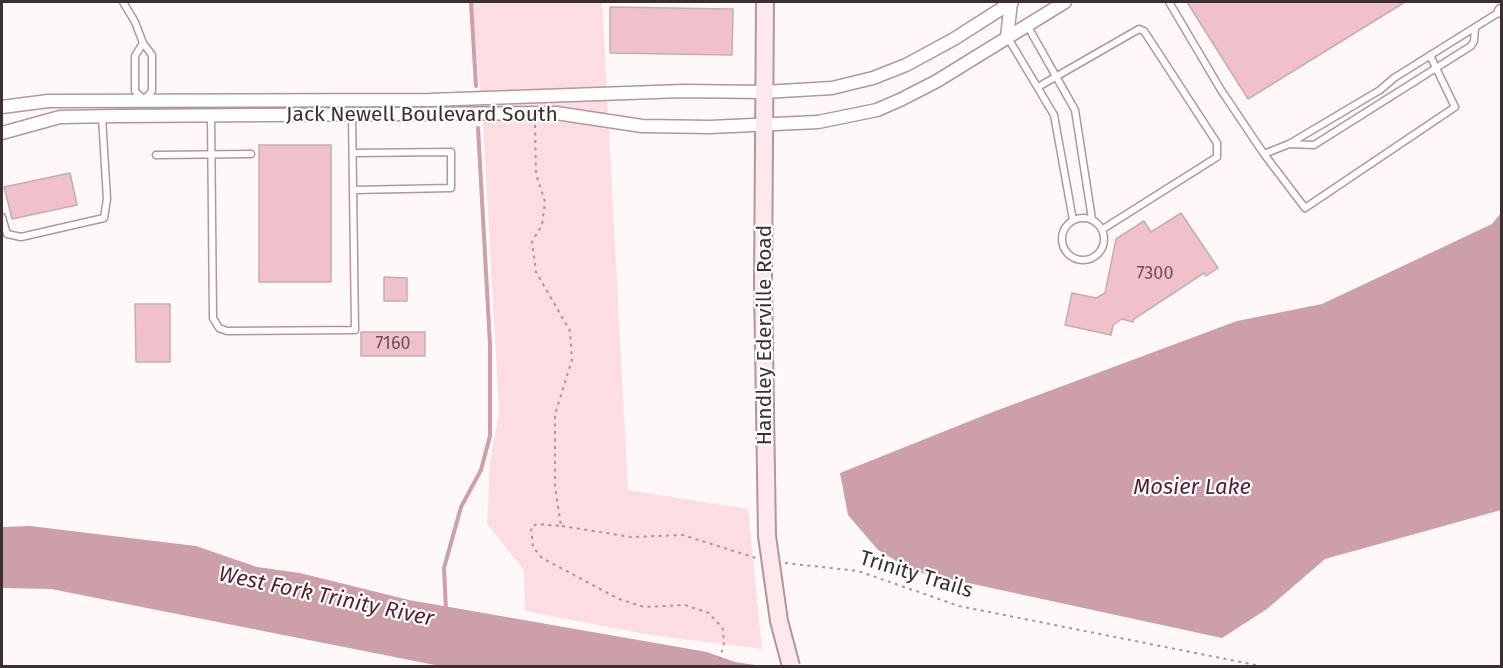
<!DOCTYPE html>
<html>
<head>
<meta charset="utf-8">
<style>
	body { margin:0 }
	#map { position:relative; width:1503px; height:668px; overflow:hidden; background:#fef8f9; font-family:"Fira Sans",sans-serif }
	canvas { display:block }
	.frame { position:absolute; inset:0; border:3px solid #3b2f31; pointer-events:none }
</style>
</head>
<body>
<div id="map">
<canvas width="1503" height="668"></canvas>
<div class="frame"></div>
</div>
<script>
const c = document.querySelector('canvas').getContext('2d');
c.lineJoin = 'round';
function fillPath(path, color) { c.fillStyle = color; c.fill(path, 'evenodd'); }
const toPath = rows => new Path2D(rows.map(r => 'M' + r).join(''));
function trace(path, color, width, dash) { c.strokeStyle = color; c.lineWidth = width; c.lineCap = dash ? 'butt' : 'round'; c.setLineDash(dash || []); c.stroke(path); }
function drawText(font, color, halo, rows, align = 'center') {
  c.font = font + ' "Fira Sans",sans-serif'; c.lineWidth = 4.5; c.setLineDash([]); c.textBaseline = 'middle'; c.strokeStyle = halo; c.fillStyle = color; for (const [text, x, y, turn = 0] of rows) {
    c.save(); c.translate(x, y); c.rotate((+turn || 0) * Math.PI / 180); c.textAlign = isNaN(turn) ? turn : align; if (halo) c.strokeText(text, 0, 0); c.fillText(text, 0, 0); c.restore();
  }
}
fillPath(toPath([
	[472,2,602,2,628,490,748,509,762,649,651,635,525,611,524,570,487,524,490,462,499,412,483,120]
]), '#fddce2');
fillPath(toPath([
	[1501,213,1501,510,1325,559,1267,609,1222,638,913,571,878,550,848,515,840,473,990,413,1237,321,1322,304,1492,224],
	[30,526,196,546,257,567,300,573,409,600,707,652,735,662,762,666,440,666,51,589,2,588,2,527]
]), '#cc9fa9');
trace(toPath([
	[471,2,476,86],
	[446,610,444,568,461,507,481,470,490,436,490,345,478,128]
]), '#cc9fa9', 4);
const building = toPath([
	[1187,2,1405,2,1248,99,1187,2],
	[610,7,733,9,732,55,610,53,610,7],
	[259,145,331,145,331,282,259,282,259,145],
	[70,173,77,205,12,219,4,187,70,173],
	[1181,213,1218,268,1206,276,1204,273,1134,319,1133,322,1122,319,1113,325,1111,335,1065,325,1072,293,1096,298,1105,293,1116,239,1144,221,1151,232,1181,213],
	[384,277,407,278,407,301,384,301,384,277],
	[135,304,170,304,170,362,136,362,135,304],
	[361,332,425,332,425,356,361,356,361,332]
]);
fillPath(building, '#f0c1ca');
trace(building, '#c8abb0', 1.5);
const lane = toPath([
	[123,2,135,22,143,43],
	[1169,2,1221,90,1264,154,1289,144,1380,90,1394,78,1501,11],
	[1027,25,1075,110,1092,219],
	[1008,38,1054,115,1073,220],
	[143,43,152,55,152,91,144,100,135,91,135,56,143,43],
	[1038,87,1139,29,1144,31,1217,143,1217,157,1103,229],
	[211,115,213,318,219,328,227,331,355,330,352,115],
	[1290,144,1314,145,1436,68,1430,55],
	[353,153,451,152,451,188,354,190],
	[1264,154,1305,208,1455,107,1436,68,1471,46,1474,41,1475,28],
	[156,155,251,154],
	[2,217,7,234,21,237,104,218,107,199,102,117],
	'1062 239a21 21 0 1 1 42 0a21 21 0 1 1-42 0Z'
]);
const street = toPath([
	[1501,11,1502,11],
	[1007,37,1011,2],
	[2,107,48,101,430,100,683,91,764,92,832,88,873,78,906,65,954,39,1012,2],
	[2,133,60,117,119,116,556,113,642,126,710,127,818,122,877,110,900,100,937,81,1065,2]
]);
const secondary = toPath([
	[765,2,763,284,767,536]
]);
trace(lane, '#b3969c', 9);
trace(street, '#b3969c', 15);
trace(secondary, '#b3969c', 20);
trace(toPath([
	[535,125,536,174,545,202,542,225,532,242,536,272,570,331,572,360,555,414,555,487,561,526,537,524,531,527,533,547,542,558,619,599,644,607,685,605,709,613,723,629,724,643,718,666],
	[562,526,631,537,683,535,756,558],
	[785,563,858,571,959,606,1261,666]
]), '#a1989a', 2, [3, 4.5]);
trace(lane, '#fff', 6);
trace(street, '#fff', 12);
trace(secondary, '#fde8ec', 16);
const secondaryBridge = toPath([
	[767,536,779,621,791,666]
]);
trace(secondaryBridge, '#b3969c', 20, []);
trace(secondaryBridge, '#fde8ec', 16);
drawText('18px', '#685457', null, [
	["7300",1155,274],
	["7160",393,344]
]);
drawText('21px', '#3b2f31', '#fff', [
	["Jack Newell Boulevard South",422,115],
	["Handley Ederville Road",765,335,-90],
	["Trinity Trails",916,575,17]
]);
drawText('italic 22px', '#571f30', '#fff', [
	["Mosier Lake",1192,488],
	["West Fork Trinity River",326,597,12]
]);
</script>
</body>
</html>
